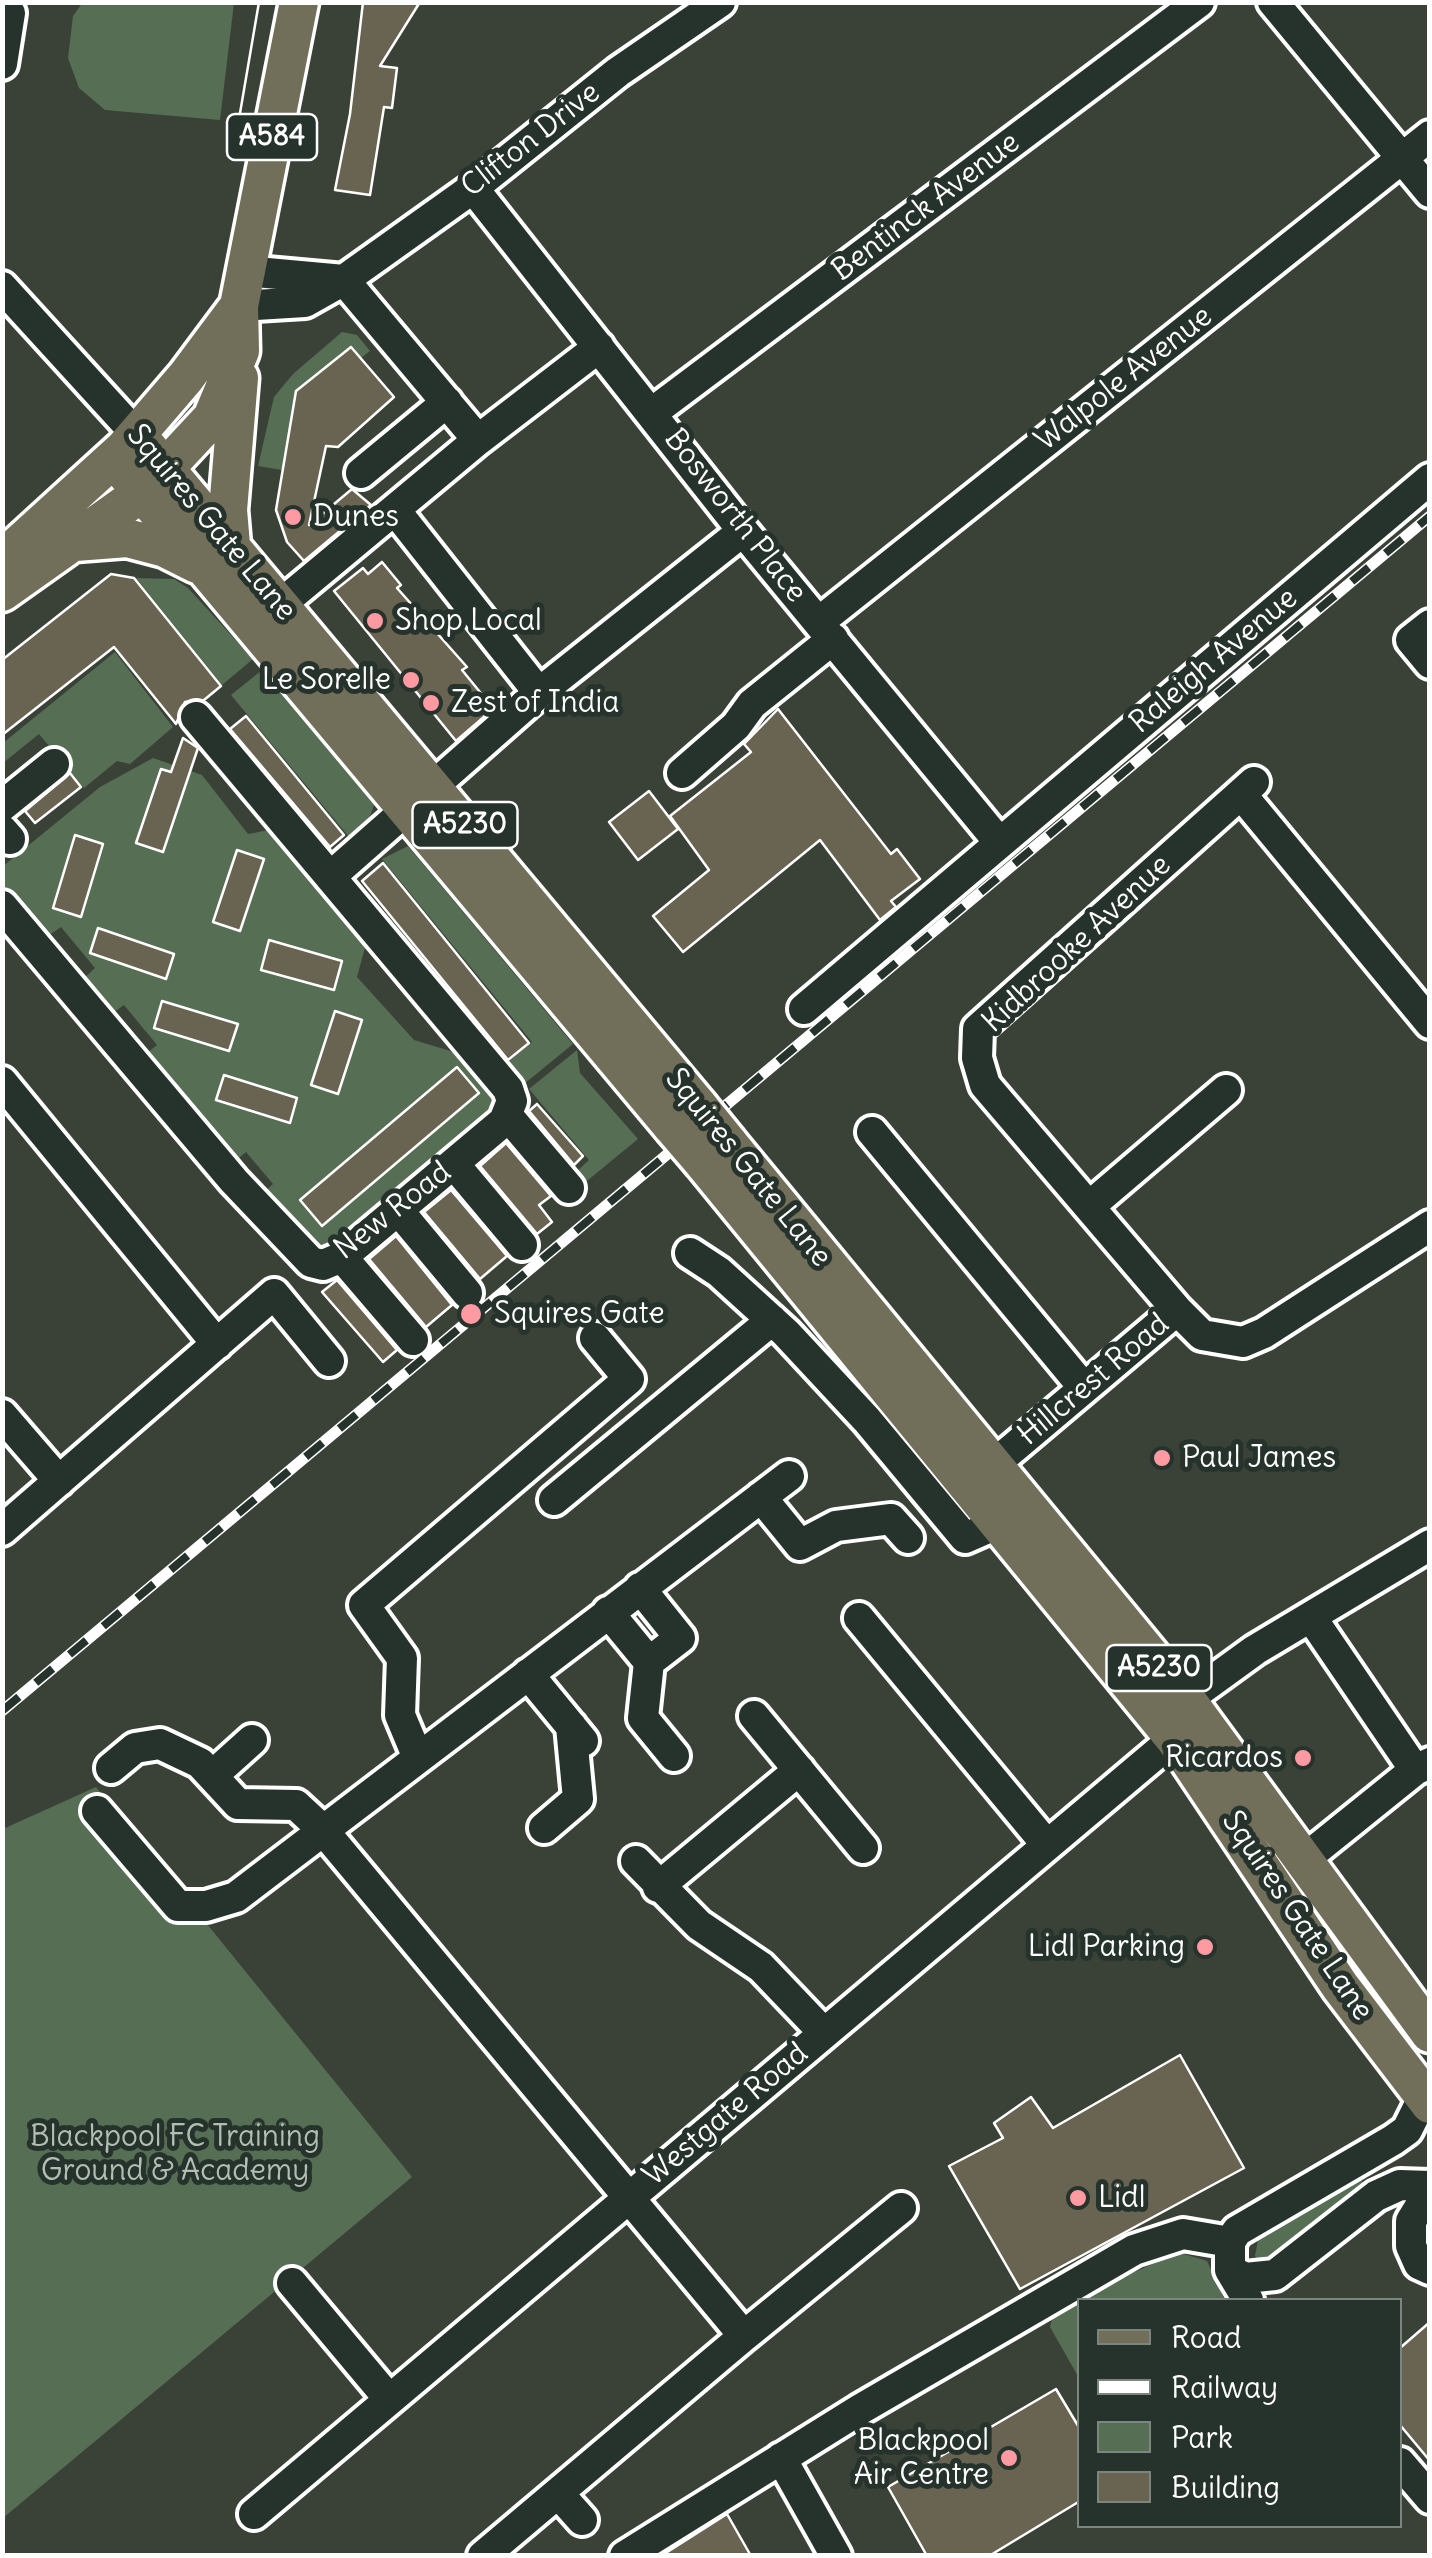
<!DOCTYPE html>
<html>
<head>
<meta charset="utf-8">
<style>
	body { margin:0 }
	#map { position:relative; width:1432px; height:2558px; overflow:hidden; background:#3a4238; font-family:Delius,sans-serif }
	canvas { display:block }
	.frame { position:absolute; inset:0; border:5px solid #fff; pointer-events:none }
	.legend { position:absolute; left:1077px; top:2298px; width:325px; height:230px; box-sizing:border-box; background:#26332d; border:2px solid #7d8581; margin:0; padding:12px 18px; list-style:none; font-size:30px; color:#fff }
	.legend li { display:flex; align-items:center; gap:20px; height:50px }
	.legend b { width:50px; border:2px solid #7d8581 }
</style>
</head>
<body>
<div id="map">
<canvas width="1432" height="2558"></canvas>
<div class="frame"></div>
<ul class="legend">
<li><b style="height:12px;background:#716e59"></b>Road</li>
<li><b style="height:12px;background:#fff"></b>Railway</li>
<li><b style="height:28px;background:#566e54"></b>Park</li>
<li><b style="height:28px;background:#686451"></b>Building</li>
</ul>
</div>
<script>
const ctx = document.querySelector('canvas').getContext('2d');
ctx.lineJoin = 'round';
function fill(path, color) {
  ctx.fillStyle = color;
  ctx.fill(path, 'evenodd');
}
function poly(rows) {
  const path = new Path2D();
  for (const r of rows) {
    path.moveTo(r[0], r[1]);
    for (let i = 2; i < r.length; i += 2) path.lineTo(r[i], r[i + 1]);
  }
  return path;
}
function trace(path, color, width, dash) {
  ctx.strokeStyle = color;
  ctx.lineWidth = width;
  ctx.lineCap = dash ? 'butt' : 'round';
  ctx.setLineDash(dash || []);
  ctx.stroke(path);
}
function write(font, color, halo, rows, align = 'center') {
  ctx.font = font + ' Delius,sans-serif';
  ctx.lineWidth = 10;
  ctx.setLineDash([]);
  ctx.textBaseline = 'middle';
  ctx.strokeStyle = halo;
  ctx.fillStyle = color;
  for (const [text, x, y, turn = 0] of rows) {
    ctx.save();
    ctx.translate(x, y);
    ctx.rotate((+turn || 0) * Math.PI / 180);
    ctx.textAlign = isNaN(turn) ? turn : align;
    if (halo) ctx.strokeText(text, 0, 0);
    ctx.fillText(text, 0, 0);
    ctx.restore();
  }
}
fill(poly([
	[83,2,234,3,220,120,105,110,79,88,68,58,73,16],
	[342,332,357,335,370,351,361,358,351,347,296,391,282,470,258,466,274,397,293,374],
	[136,578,174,579,188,588,253,659,222,685],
	[115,652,173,727,130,764,117,761,84,788,39,734,3,763,3,743],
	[262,670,374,805,368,822,349,837,231,695],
	[153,758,202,775,248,834,269,830,366,944,357,977,414,1040,457,1053,500,1107,329,1247,312,1251,262,1194,273,1184,246,1152,234,1162,143,1056,157,1045,124,1005,110,1015,81,981,95,968,61,927,45,938,3,887,2,867,100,787],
	[408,846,573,1044,524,1084,507,1063,532,1042,382,859],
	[577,1050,580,1073,638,1139,582,1185,574,1174,589,1160,529,1089],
	[96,1787,412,2177,3,2518,3,1829],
	[1359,2177,1364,2184,1361,2189,1280,2260,1261,2262,1255,2256,1259,2235],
	[1177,2252,1207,2261,1225,2300,1080,2300,1079,2378,1050,2327,1054,2311,1107,2277,1135,2272]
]), '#566e54');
const building = poly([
	[363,2,420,2,380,66,397,68,392,108,384,107,370,195,335,190,350,114,363,2],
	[351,347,394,397,338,447,326,446,309,525,352,489,371,505,304,561,287,542,276,510,296,391,351,347],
	[382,562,401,585,397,588,467,667,462,670,484,697,475,704,485,716,456,741,334,591,363,568,368,574,382,562],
	[111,574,134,578,221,686,204,700,185,702,176,724,114,647,2,735,2,660,111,574],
	[778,709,891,854,897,849,920,879,891,901,896,907,880,920,820,840,683,952,653,916,709,870,670,816,751,752,744,744,778,709],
	[246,716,344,835,330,847,230,729,246,716],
	[183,738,198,748,163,852,136,843,161,769,171,772,183,738],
	[70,773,81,787,35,823,25,811,70,773],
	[649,791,678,829,638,860,609,822,649,791],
	[75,835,103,844,81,917,53,908,75,835],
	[237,850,264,859,240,931,213,922,237,850],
	[383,863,529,1043,508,1060,362,881,383,863],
	[98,928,174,954,166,979,90,953,98,928],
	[269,940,342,961,334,990,261,970,269,940],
	[162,1001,238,1024,229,1051,154,1028,162,1001],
	[335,1011,362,1020,338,1094,311,1085,335,1011],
	[457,1067,479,1093,322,1226,300,1200,457,1067],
	[224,1075,297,1098,290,1123,216,1100,224,1075],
	[537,1104,583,1156,574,1165,529,1111,537,1104],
	[506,1143,551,1196,539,1205,552,1222,537,1234,480,1166,506,1143],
	[451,1190,507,1256,480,1279,424,1212,451,1190],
	[396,1236,452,1305,426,1327,369,1259,396,1236],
	[337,1280,397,1350,383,1362,322,1292,337,1280],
	[1180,2055,1244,2168,1020,2289,949,2166,1003,2138,994,2123,1031,2097,1053,2128,1180,2055],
	[1430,2322,1430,2461,1400,2425,1400,2348,1430,2322],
	[1056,2389,1080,2429,1080,2501,989,2556,927,2556,888,2487,1056,2389],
	[727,2514,751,2556,661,2556,727,2514]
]);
fill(building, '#686451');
trace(building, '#fff', 2.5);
const minor = poly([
	[1273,2,1430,192],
	[2,64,10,13],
	[473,188,743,531,999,842],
	[245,271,344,280],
	[344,280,478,440],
	[2,287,137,435],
	[239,306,305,302,344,280,473,188,618,72,720,2],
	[653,412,1199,2],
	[361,473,447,402],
	[395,510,539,693],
	[263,619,478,440,599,347],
	[819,622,1430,136],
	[1430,625,1411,640,1430,663],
	[682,773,736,726,752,704,833,639],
	[1241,794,1430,1023],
	[2,806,54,764],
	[2,830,10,839],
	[330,877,539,693,743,531],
	[2,906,234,1181,311,1262,323,1265,342,1257,504,1121,512,1101,508,1089,196,717],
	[804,1009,1430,479],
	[2,1082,217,1344],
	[507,1115,569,1188],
	[872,1132,1084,1388],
	[454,1164,522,1245],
	[1091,1205,1226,1090],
	[398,1210,467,1293],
	[690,1253,719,1272,786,1333,867,1420,965,1538,1015,1516],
	[342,1257,413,1340],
	[1177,1310,985,1085,977,1058,978,1029,1254,782],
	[2,1415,59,1481],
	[979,1477,1177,1310,1202,1335,1243,1342,1264,1333,1430,1226],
	[761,1497,800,1545,836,1526,891,1519,908,1538],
	[554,1500,772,1320],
	[2,1530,274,1294,329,1361],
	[608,1612,649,1662,680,1638,640,1588],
	[1311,1617,1415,1770,1430,1763],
	[859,1618,1047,1845],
	[649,1662,643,1718,674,1756],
	[528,1674,583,1741],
	[1171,1711,1255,1650,1430,1545],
	[754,1716,863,1848],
	[418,1758,400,1715,402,1658,364,1605,629,1379,595,1338],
	[111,1768,135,1748,160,1744,200,1763,238,1804,296,1805,323,1830,744,2336,483,2556],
	[212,1776,252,1740],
	[97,1811,178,1906,206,1906,236,1897,789,1476],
	[544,1828,578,1799,571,1726],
	[636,1861,699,1925,761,1967,824,2033],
	[1302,1861,1415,1770],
	[658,1887,799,1770],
	[1430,2190,1411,2221,1411,2246,1419,2264,1430,2269],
	[1230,2270,1245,2278,1275,2275,1376,2196,1400,2185,1430,2186],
	[292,2283,389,2399],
	[1248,2300,1230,2270,1230,2242,1237,2231,1393,2140,1407,2130,1424,2096],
	[744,2336,901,2208],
	[781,2458,836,2556],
	[1400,2463,1430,2498],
	[558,2493,582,2520],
	[254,2514,1189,1726],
	[625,2556,859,2410,1134,2250,1183,2234,1230,2242]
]);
const major = poly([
	[137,435,698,1106],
	[114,459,673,1127],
	[75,542,127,538,165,548,197,564],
	[231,545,228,510,239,378],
	[2,560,125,448,186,377,239,306],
	[2,592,143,492,212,418,240,351,239,306,299,2],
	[728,1143,1185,1698,1430,2033],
	[703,1162,1175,1739,1340,1986,1430,2104]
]);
trace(minor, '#fff', 38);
trace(major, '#fff', 45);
trace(minor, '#26332d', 30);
trace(major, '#716e59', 38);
trace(poly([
	[239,119,259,2]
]), '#fff', 2.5);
const rail = poly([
	[2,1711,1430,516]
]);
trace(rail, '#fff', 11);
trace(rail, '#26332d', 8, [22]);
const majorBridge = poly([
	[698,1106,728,1143],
	[673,1127,703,1162]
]);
trace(majorBridge, '#fff', 45, []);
trace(majorBridge, '#716e59', 38);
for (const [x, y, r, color] of [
	[293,517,10,"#ff9aa2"],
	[375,621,10,"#ff9aa2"],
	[411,680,10,"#ff9aa2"],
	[431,703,10,"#ff9aa2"],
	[471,1314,12,"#ff9aa2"],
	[1162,1458,10,"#ff9aa2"],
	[1303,1758,10,"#ff9aa2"],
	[1205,1947,10,"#ff9aa2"],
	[1078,2198,10,"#ff9aa2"],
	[1009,2458,10,"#ff9aa2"]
]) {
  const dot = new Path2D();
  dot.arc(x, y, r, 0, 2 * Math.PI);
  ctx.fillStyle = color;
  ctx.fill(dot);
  trace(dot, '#26332d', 4);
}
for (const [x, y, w] of [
	[272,137,90],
	[465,825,105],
	[1159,1668,105]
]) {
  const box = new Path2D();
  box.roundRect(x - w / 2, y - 23, w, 46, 8);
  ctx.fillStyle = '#26332d';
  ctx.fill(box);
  trace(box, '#fff', 2.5);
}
write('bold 28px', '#fff', null, [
	["A584",272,137],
	["A5230",465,825],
	["A5230",1159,1668]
]);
write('30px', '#fff', '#26332d', [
	["Clifton Drive",531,140,-38],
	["Bentinck Avenue",926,207,-37],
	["Walpole Avenue",1124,379,-38],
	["Bosworth Place",735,516,52],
	["Squires Gate Lane",211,523,50],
	["Raleigh Avenue",1214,661,-40],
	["Kidbrooke Avenue",1077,944,-43],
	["Squires Gate Lane",748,1168,51],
	["New Road",393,1211,-38],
	["Hillcrest Road",1094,1380,-40],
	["Squires Gate Lane",1297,1916,56],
	["Westgate Road",726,2115,-40]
]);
write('30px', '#fff', '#26332d', [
	["Dunes",313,517],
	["Shop Local",395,621],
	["Le Sorelle",391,680,"right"],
	["Zest of India",451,703],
	["Squires Gate",494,1314],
	["Paul James",1182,1458],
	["Ricardos",1283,1758,"right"],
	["Lidl Parking",1185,1947,"right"],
	["Lidl",1098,2198],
	["Blackpool",989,2441,"right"],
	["Air Centre",989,2475,"right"]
], 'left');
write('30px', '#b3beb2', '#26332d', [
	["Blackpool FC Training",175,2137],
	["Ground & Academy",175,2171]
]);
</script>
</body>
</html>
